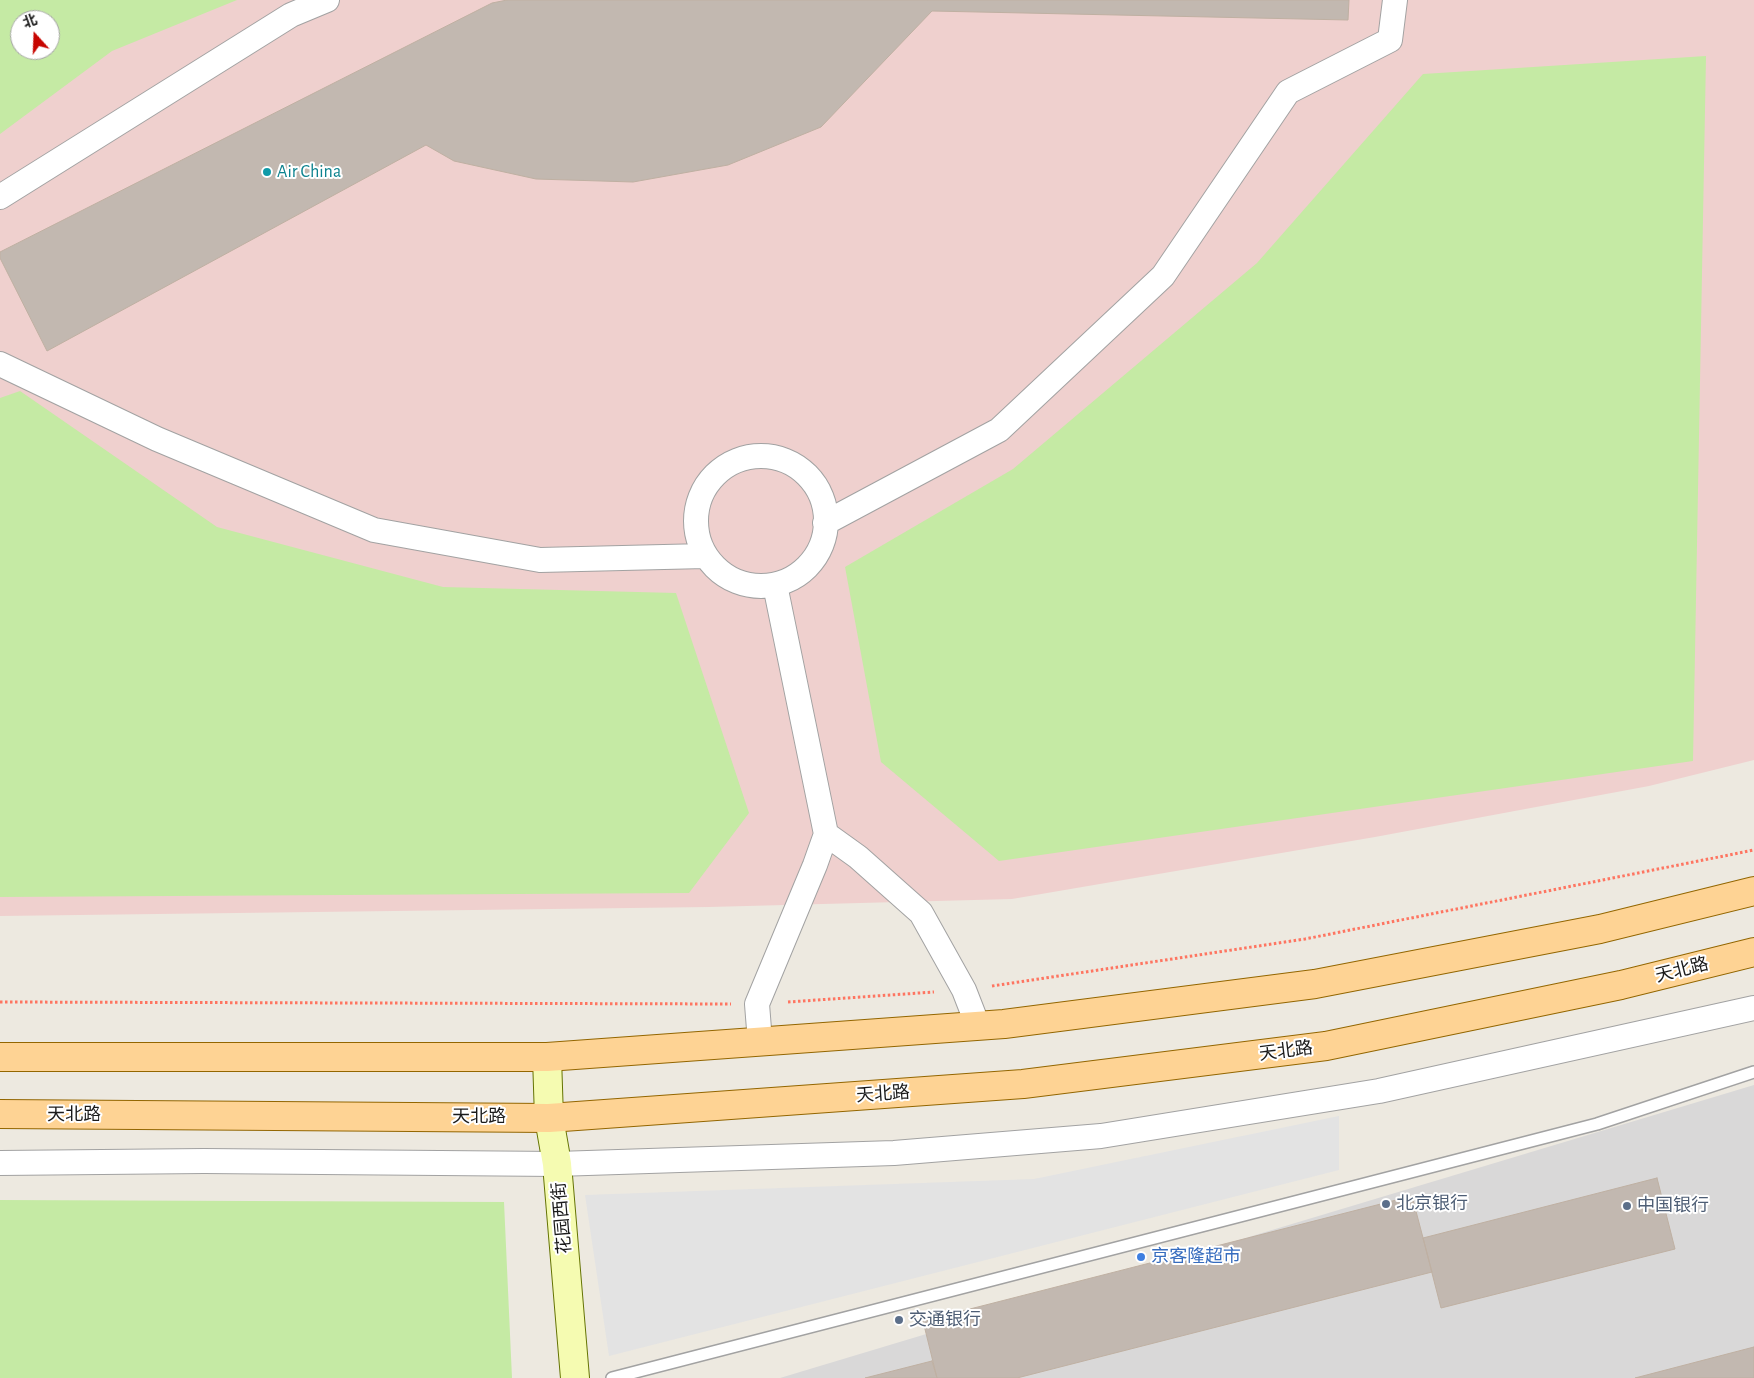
<!DOCTYPE html>
<html>
<head>
<meta charset="utf-8">
<style>
	body { margin:0 }
	#map { position:relative; width:1754px; height:1378px; overflow:hidden; background:#ede9e0; font-family:"Alegreya Sans","Noto Sans SC",sans-serif }
	canvas { display:block }
	.north { position:absolute; left:10px; top:10px; width:50px; height:50px; box-sizing:border-box; background:#fff; border:1px solid #a4a4a4; border-radius:50%; rotate:340deg; font-size:14px; font-weight:700; line-height:20px; text-align:center; color:#1b1b1b }
	.north::after { content:''; display:block; margin:auto; width:18px; height:22px; background:#c70500; clip-path:polygon(50% 0,100% 100%,50% 72%,0 100%) }
</style>
</head>
<body>
<div id="map">
<canvas width="1754" height="1378"></canvas>
<div class="north">北</div>
</div>
<script>
const ctx = document.querySelector('canvas').getContext('2d');
ctx.lineJoin = 'round';
function fill(path, color) {
  ctx.fillStyle = color;
  ctx.fill(path, 'evenodd');
}
function poly(rows) {
  const path = new Path2D();
  for (const r of rows) {
    if (r.length === 3) {
      path.moveTo(r[0] + r[2], r[1]);
      path.arc(r[0], r[1], r[2], 0, 2 * Math.PI);
      continue;
    }
    path.moveTo(r[0], r[1]);
    for (let i = 2; i < r.length; i += 2) path.lineTo(r[i], r[i + 1]);
  }
  return path;
}
function trace(path, color, width, dash) {
  ctx.strokeStyle = color;
  ctx.lineWidth = width;
  ctx.lineCap = dash ? 'butt' : 'round';
  ctx.setLineDash(dash || []);
  ctx.stroke(path);
}
function write(font, color, halo, rows, align = 'center') {
  ctx.font = font + ' "Alegreya Sans","Noto Sans SC",sans-serif';
  ctx.lineWidth = 4;
  ctx.setLineDash([]);
  ctx.textBaseline = 'middle';
  ctx.strokeStyle = halo;
  ctx.fillStyle = color;
  for (const [text, x, y, turn = 0] of rows) {
    ctx.save();
    ctx.translate(x, y);
    ctx.rotate((+turn || 0) * Math.PI / 180);
    ctx.textAlign = isNaN(turn) ? turn : align;
    if (halo) ctx.strokeText(text, 0, 0);
    ctx.fillText(text, 0, 0);
    ctx.restore();
  }
}
fill(poly([
	[1754,1085,1754,1378,780,1378]
]), '#d9d8d8');
fill(poly([
	[0,0,1754,0,1754,760,1649,786,1375,837,1012,899,709,907,0,916],
	[20,20,50,20,50,50,20,50]
]), '#efd0ce');
fill(poly([
	[0,0,237,0,112,51,0,134],
	[20,20,50,20,50,50,20,50],
	[1706,56,1693,761,999,861,881,762,845,567,1013,469,1257,263,1423,74],
	[20,391,217,527,443,587,676,593,749,813,689,893,0,897,0,398],
	[0,1200,504,1202,512,1378,0,1378]
]), '#c5eaa4');
fill(poly([
	[1339,1116,1339,1170,609,1356,585,1195,1034,1179]
]), '#e3e3e3');
const building = poly([
	[507,0,1349,0,1348,20,932,11,821,127,728,165,633,182,536,179,454,161,426,145,47,351,0,258,0,252,492,3,507,0],
	[1657,1178,1675,1249,1441,1308,1423,1238,1657,1178],
	[1412,1196,1432,1272,1017,1378,937,1378,923,1321,1412,1196],
	[1754,1347,1754,1378,1635,1378,1754,1347],
	[932,1361,937,1378,865,1378,932,1361]
]);
fill(building, '#c2b8b0');
trace(building, '#bfb0a2', 1);
const lane = poly([
	[612,1378,1597,1124,1754,1072]
]);
const street = poly([
	[0,197,291,15,327,0],
	[0,364,157,439,374,530,540,560,705,556],
	[761,521,65],
	[825,523,999,430,1163,276,1288,92,1390,40,1395,0],
	[775,585,826,834],
	[760,1042,757,1004,815,865,826,834,858,857,921,913,964,990,978,1026],
	[0,1163,204,1161,557,1164,894,1153,1101,1136,1379,1091,1754,1008]
]);
const secondary = poly([
	[547,1057,549,1118,557,1164,575,1378]
]);
const primary = poly([
	[0,1057,547,1057,1004,1024,1315,984,1600,929,1754,891],
	[0,1114,549,1118,1023,1084,1326,1046,1621,985,1754,952]
]);
trace(lane, '#a2a2a2', 14);
trace(street, '#a2a2a2', 26);
trace(secondary, '#647302', 30);
trace(primary, '#936600', 30);
trace(poly([
	[992,986,1305,939,1754,850],
	[0,1002,731,1004],
	[788,1002,934,992]
]), '#fe7561', 3, [2.5, 2.5]);
trace(lane, '#fff', 11);
trace(street, '#fff', 24);
trace(secondary, '#f5fbb1', 28);
trace(primary, '#fed394', 28);
for (const [x, y, r, color] of [
	[267,172,5,"#0f9aa8"],
	[1386,1204,5,"#5c6f8a"],
	[1627,1206,5,"#5c6f8a"],
	[1141,1257,5,"#3f7fe0"],
	[899,1320,5,"#5c6f8a"]
]) {
  const dot = new Path2D();
  dot.arc(x, y, r, 0, 2 * Math.PI);
  ctx.fillStyle = color;
  ctx.fill(dot);
  trace(dot, '#fff', 2);
}
write('18px', '#0d838f', '#fff', [
	["Air China",277,172]
], 'left');
write('18px', '#1b1b1b', '#fff', [
	["天北路",1682,970,-14],
	["天北路",1286,1051,-7],
	["天北路",883,1094,-4],
	["天北路",74,1115],
	["天北路",479,1117],
	["花园西街",562,1218,-95]
]);
write('18px', '#4e5e75', '#fff', [
	["北京银行",1396,1204],
	["中国银行",1637,1206],
	["交通银行",909,1320]
], 'left');
write('18px', '#366cbe', '#fff', [
	["京客隆超市",1151,1257]
], 'left');
</script>
</body>
</html>
